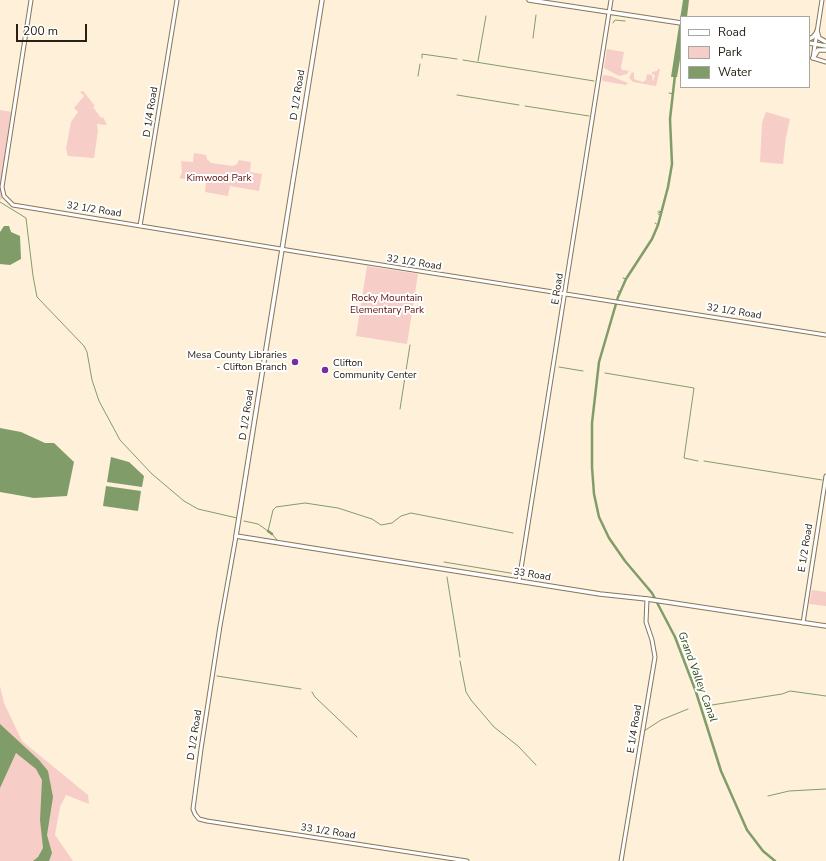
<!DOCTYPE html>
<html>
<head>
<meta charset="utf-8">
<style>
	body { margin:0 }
	#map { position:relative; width:826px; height:861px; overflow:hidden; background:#fef0d9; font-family:"Nunito Sans",sans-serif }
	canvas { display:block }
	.legend { position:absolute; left:680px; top:16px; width:130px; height:72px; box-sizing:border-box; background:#fff; border:1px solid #a8a6a1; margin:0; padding:5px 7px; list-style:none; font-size:12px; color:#262015 }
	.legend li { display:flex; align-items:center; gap:8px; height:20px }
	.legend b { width:20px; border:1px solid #a8a6a1 }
	.scale { position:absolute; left:16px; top:24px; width:71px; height:18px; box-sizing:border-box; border:2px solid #262015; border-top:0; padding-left:5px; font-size:12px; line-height:14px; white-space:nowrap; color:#262015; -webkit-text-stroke:3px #fff; paint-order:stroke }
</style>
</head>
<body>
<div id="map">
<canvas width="826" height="861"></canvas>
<ul class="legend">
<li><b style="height:5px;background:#fff"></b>Road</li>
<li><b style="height:11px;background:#f7cdc7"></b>Park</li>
<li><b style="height:11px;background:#809d69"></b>Water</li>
</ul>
<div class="scale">200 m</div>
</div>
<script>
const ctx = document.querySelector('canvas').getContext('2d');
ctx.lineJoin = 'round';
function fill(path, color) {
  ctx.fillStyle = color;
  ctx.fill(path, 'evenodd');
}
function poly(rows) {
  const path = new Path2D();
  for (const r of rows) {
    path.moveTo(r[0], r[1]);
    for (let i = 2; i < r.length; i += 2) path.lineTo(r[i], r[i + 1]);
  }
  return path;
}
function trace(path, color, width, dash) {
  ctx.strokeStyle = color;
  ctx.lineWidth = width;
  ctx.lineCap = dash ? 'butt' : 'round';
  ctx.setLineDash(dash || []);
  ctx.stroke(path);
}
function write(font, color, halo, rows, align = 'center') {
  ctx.font = font + ' "Nunito Sans",sans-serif';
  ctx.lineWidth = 4;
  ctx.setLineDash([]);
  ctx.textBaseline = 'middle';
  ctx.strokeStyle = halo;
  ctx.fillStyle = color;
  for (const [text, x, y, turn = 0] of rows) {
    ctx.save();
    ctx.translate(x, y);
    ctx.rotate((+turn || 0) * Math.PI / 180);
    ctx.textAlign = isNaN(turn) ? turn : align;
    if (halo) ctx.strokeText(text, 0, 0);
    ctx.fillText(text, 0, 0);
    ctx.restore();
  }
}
fill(poly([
	[607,49,624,52,621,67,622,70,629,71,627,74,619,76,604,68],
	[658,69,660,69,656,86,633,82,629,78,632,72,634,73,634,79,643,82,646,80,647,74,652,75,653,82,655,75,652,74,652,72,657,71],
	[603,75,611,76,628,83,626,85,603,81,602,80],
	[83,91,95,106,93,107,101,118,103,117,107,125,97,124,98,131,94,158,68,156,66,149,71,122,78,112,74,108,84,96,80,92],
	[0,110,12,112,13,116,2,182,4,196,0,200],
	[766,112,790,119,786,137,783,164,760,162,762,123],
	[194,153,206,155,207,159,211,163,233,166,237,164,239,160,251,162,250,172,262,174,259,191,230,186,228,196,205,192,206,182,179,178,182,173,181,161,193,162],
	[367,266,418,274,407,344,356,336],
	[812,590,826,592,826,606,809,604],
	[0,686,4,703,22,741,88,795,89,804,66,795,60,807,55,835,73,861,0,861]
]), '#f7cdc7');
fill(poly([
	[683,0,689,0,687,17,681,17,681,54,677,77,671,77],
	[4,226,9,226,11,232,20,236,21,259,10,265,0,264,0,232],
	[0,428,21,432,45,443,54,443,74,462,67,496,34,498,0,492],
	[111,457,129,462,144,476,142,487,107,482],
	[106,486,141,491,138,511,103,506],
	[0,724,39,760,48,771,53,797,47,835,52,853,49,861,33,861,38,857,43,848,40,820,42,780,36,769,16,753,0,788]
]), '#809d69');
trace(poly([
	[613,23,615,20,625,21],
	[533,38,536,15],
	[422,58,422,54,457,59],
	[463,60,594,81],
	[478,61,486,16],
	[418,76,420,64],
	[669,93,673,94],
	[457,95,519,105],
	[525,106,589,116],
	[0,202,26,218,33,276,37,297,84,346,87,352,92,380,99,401,120,440,152,474,184,501,198,509,237,518],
	[659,211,662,212],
	[658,212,661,213],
	[658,214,661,215],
	[655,223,658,225],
	[623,278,626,279],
	[618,291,620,292],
	[559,367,583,371],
	[605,373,694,388,684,458,698,461],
	[400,409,410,345],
	[704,461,822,480],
	[244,521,258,524,268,531,273,510,276,507,305,503,338,508,372,519,381,525,392,523,401,516,411,513,513,533],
	[272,534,277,540],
	[444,562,516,574],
	[447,577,460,657],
	[460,661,466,692,471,700,494,727,518,746,536,765],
	[217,676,301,689],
	[312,692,315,697,357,737],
	[712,705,782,694,790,691,826,696],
	[644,731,661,720,688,709],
	[768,796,789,791,826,789]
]), '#809d69', 1);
trace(poly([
	[675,75,670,119,672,164,668,187,658,225,652,239,626,279,618,297,599,362,592,423,592,467,594,494,599,517,609,538,625,561,652,593,675,637,696,692,721,771,747,830,763,851,775,861],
	[268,531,272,534]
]), '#809d69', 2.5);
const minor = poly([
	[31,0,2,187,4,196,13,205,299,252,826,335],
	[822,0,813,58,826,62],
	[140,226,177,0],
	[236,536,220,626,201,749,193,809,195,814,199,819,207,821,467,861],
	[519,581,611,0],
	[803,623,826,476],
	[621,861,655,657,652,640,646,622,647,599]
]);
const major = poly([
	[322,0,236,536,600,594,647,599,826,626],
	[529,0,681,23],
	[817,31,819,38,826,42],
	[809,39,813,37,817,32],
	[809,43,826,46],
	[813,58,818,50,826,50]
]);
trace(minor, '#86765d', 5);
trace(major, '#86765d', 5.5);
trace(minor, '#fff', 3);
trace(major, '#fff', 3.5);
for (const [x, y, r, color] of [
	[295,362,4,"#752da0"],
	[325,370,4,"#752da0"]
]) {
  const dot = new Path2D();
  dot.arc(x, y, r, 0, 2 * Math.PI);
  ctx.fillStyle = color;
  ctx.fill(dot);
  trace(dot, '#fff', 1.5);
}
write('10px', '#262015', '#fff', [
	["D 1/2 Road",298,95,-81],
	["D 1/4 Road",151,112,-81],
	["32 1/2 Road",94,210,9],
	["32 1/2 Road",414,263,9],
	["E Road",558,289,-81],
	["32 1/2 Road",734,312,9],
	["D 1/2 Road",247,415,-81],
	["E 1/2 Road",806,548,-81],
	["33 Road",532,575,9],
	["E 1/4 Road",635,729,-81],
	["D 1/2 Road",195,735,-81],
	["33 1/2 Road",328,832,9]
]);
write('10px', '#5e100d', '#fff', [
	["Kimwood Park",219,179],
	["Rocky Mountain",387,299],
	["Elementary Park",387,311]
]);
write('10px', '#262015', '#fff', [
	["Mesa County Libraries",287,356],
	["- Clifton Branch",287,368],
	["Clifton",333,364,"left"],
	["Community Center",333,376,"left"]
], 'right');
write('italic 11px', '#2a460d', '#fff', [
	["Grand Valley Canal",697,677,70]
]);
</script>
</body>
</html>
